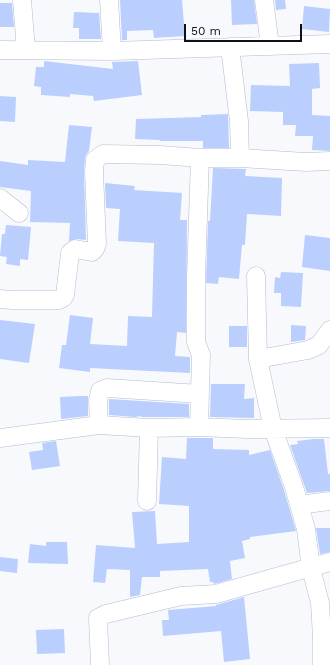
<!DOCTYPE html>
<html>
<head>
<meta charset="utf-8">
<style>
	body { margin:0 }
	#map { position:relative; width:330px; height:665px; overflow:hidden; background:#f8f9fd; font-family:"Work Sans",sans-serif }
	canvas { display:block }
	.scale { position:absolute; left:184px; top:24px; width:118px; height:18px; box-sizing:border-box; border:2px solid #0d1016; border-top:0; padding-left:5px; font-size:12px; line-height:14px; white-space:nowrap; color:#0d1016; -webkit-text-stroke:3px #f8f9fd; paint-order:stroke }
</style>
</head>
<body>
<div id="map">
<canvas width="330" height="665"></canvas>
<div class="scale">50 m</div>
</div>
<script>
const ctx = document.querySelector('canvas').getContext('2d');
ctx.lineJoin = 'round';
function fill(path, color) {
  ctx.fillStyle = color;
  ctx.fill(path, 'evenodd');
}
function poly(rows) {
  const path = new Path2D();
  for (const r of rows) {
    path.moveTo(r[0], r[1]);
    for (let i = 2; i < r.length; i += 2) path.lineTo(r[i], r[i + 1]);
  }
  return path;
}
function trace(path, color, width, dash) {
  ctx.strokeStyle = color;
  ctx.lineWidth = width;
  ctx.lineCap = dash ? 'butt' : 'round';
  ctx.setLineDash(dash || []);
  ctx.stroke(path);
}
fill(poly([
	[120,0,182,0,185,36,154,38,153,30,127,31,127,40,122,40],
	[231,0,254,0,257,24,232,25],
	[275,0,285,0,286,9,276,10],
	[0,3,12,3,14,27,0,27],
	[304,6,330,9,329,32,302,29],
	[74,12,99,13,101,39,79,39,79,28,73,28],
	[44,61,113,69,112,62,138,61,142,95,94,101,93,96,70,94,70,97,41,95,41,87,34,86,36,67,44,67],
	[319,63,320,88,312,89,312,115,330,116,330,151,312,150,313,136,295,136,296,125,283,125,283,112,250,111,251,85,290,86,289,64],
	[0,96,16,97,15,122,0,121],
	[228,114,229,148,203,148,203,141,160,141,160,140,135,139,136,119,201,117,201,115],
	[69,125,92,127,89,151,86,155,85,159,84,171,86,240,77,239,69,241,70,223,30,222,31,191,0,187,0,161,28,165,28,160,65,162],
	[213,168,246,169,245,176,282,178,281,216,247,214,245,245,242,245,239,279,219,277,218,284,206,283,208,221,210,221],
	[105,183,135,186,134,190,182,193,180,220,187,220,186,333,177,332,175,356,190,357,190,373,90,368,90,372,59,368,62,345,66,345,70,315,93,318,90,344,127,346,128,316,152,317,154,243,118,241,120,209,106,208],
	[6,225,31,227,28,260,20,259,20,266,6,264,7,257,0,256,2,234,5,234],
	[305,235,330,238,330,271,302,267],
	[281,272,303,273,301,307,281,306,281,293,274,293,275,277,280,278],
	[0,320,35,324,29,363,0,359],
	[291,325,306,326,305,340,291,342],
	[229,326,247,326,247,347,229,347],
	[211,384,245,384,244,399,254,398,254,418,210,417],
	[80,396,88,396,88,416,61,419,60,397],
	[109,399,189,404,189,417,141,417,141,416,135,417,109,415],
	[187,438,213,438,213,449,249,450,249,455,270,450,284,490,296,531,250,537,250,539,242,541,245,558,230,561,232,579,214,584,213,582,210,582,208,569,160,571,160,577,142,577,140,595,130,597,130,570,107,569,105,583,93,582,96,545,135,548,132,512,155,511,157,544,189,542,189,506,159,504,162,457,186,459],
	[314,439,324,439,328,474,330,474,330,491,307,493,290,445,298,444,297,441],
	[56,441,60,466,32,470,29,452,43,450,42,443],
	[316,528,330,528,330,552,320,554],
	[46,542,67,542,68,564,28,563,30,544,46,546],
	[0,557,18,559,17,573,0,571],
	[244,597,250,659,224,662,221,631,163,636,162,620,169,620,168,610,216,606,216,605],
	[64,629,65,653,37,654,36,630]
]), '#bacffd');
const minor = poly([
	[22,0,26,50],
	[109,0,112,51],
	[264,0,270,46],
	[230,47,239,121,240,158],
	[0,50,112,51,330,44],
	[0,198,19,213],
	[256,276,258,359,273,429,294,487,306,529,311,568,320,603,322,637,322,665],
	[0,299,12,300,59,300,63,298,65,295,70,253,75,249,92,252,95,249,97,244,94,172,95,160,103,154,160,155,200,158,240,158,306,162,330,161],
	[258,359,308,350,319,345,330,330],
	[99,425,98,400,100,391,107,388,200,394],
	[199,427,201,355,196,342,196,277,200,158],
	[0,438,99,425,149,428,199,427,247,429,330,428],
	[147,501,149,428],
	[299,505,330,501],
	[100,665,98,618,106,614,181,596,216,594,330,562]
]);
trace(minor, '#b3bbcd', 19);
trace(minor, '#fff', 18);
</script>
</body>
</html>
